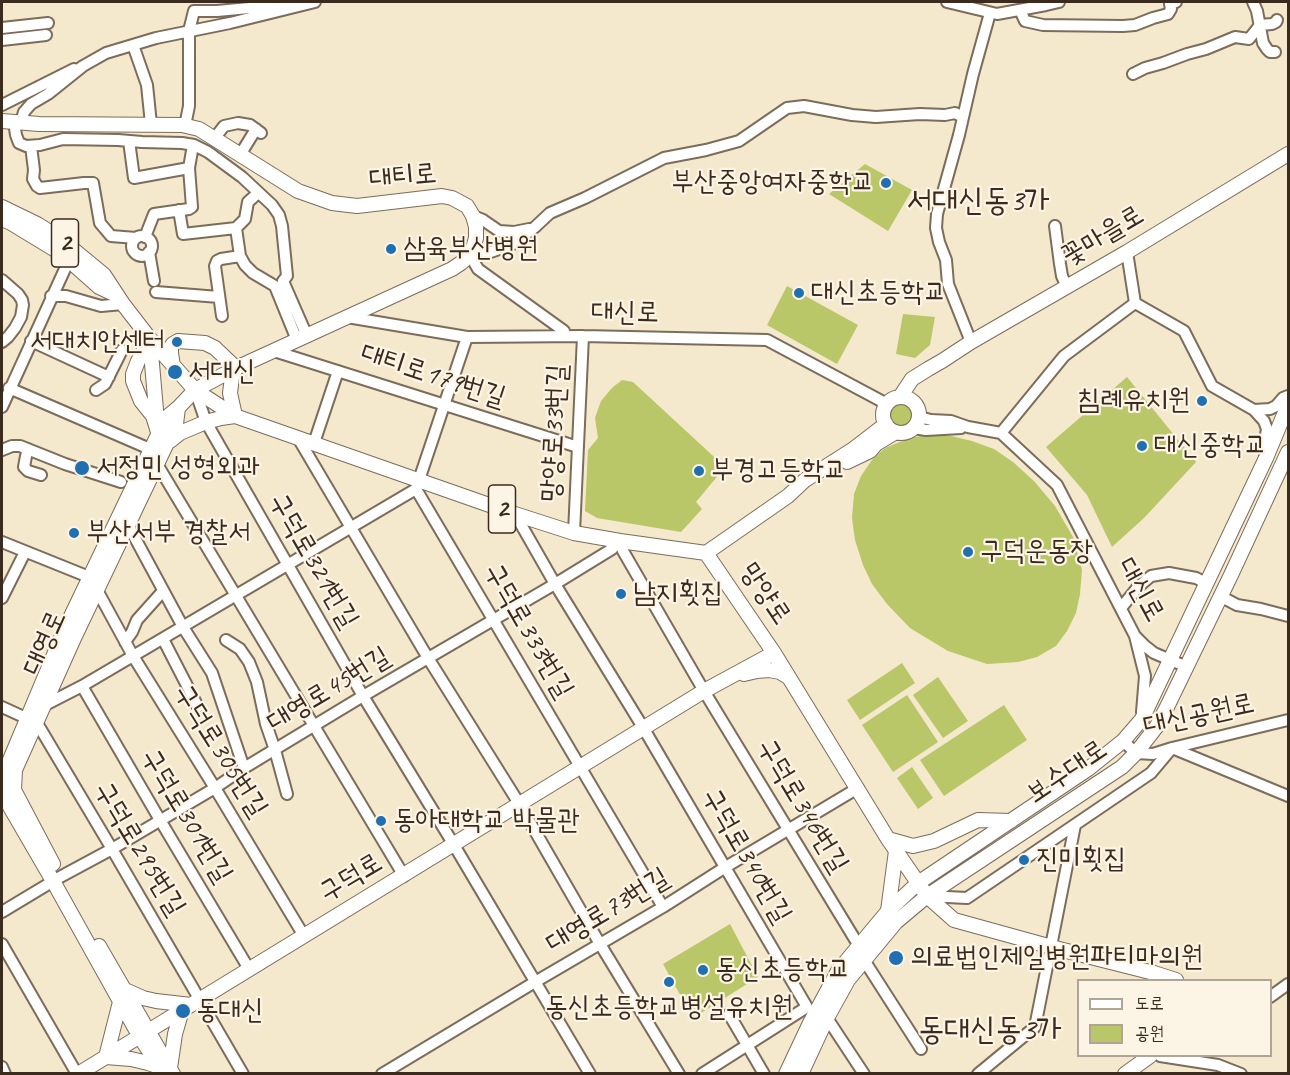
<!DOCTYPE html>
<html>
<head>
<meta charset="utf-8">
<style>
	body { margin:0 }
	#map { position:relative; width:1290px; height:1075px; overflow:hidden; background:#f4e8cd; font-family:Caveat,"Poor Story",sans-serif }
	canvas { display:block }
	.frame { position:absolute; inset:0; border:3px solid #3b2a1e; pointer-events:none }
	.legend { position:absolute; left:1077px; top:979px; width:195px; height:78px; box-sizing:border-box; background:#fcf5e5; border:2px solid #afa495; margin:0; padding:8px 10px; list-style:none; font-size:18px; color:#3b2a1e }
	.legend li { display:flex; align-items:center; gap:12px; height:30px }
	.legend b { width:30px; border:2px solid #afa495 }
</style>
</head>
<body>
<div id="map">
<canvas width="1290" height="1075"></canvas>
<div class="frame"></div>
<ul class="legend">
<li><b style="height:8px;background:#fff"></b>도로</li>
<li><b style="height:16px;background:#b9c769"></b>공원</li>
</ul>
</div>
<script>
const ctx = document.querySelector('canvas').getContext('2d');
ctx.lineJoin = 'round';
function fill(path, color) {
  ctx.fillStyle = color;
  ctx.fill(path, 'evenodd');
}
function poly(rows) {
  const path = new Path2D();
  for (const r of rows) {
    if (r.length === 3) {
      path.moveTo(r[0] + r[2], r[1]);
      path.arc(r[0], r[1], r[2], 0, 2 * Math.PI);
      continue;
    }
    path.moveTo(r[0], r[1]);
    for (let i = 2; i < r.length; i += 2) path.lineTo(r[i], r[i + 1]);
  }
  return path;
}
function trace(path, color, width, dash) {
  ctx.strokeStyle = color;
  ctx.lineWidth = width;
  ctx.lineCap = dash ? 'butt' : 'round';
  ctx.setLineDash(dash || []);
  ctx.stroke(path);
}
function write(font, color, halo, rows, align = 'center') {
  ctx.font = font + ' Caveat,"Poor Story",sans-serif';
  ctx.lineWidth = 4.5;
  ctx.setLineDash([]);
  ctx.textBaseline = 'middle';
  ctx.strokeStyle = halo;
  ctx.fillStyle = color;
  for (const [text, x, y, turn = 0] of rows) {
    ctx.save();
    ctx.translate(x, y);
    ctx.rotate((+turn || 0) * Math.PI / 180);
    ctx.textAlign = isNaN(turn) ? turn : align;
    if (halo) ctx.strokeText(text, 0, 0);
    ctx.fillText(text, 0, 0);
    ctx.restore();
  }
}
fill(poly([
	[865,164,912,190,888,231,829,194],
	[787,286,858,325,837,364,767,325],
	[903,314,935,317,930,345,915,358,896,354],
	[1127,377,1196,462,1144,518,1112,547,1087,495,1046,447],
	[622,380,633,382,725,467,696,502,702,509,681,532,597,518,585,511,588,450,598,438,595,418,601,401,612,388],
	[902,414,12],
	[929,434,951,436,972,441,994,449,1013,462,1034,481,1055,506,1073,537,1082,570,1080,594,1076,613,1067,631,1056,646,1037,657,1018,662,987,664,948,651,910,628,887,604,872,584,863,565,855,540,852,518,854,494,861,476,872,460,885,448,907,439],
	[902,663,915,683,860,720,847,700],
	[938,677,968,721,943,738,913,695],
	[907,695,938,742,893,772,862,725],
	[1004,705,1027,740,944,796,920,760],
	[912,767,933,798,918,809,897,778],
	[730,924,758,977,693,1018,663,964]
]), '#b9c769');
const minor = poly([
	[947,2,997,14,1046,5,1059,2],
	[1253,2,1257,11,1263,43,1267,49,1270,52,1275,52],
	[1020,10,1025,21,1043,25,1123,26,1135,25,1153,18,1168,14,1171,9,1170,4,1176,2],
	[2,28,48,23],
	[2,40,46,35],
	[133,45,147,85,151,124],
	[1133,74,1145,68,1163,63,1187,54,1206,49,1235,37,1249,39,1260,25,1272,24,1276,22,1277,20],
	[2,105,74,69],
	[14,122,16,135,19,143,26,146,40,145,63,139,118,140,142,142,182,143,194,145,208,152,242,177,272,205,279,215,282,226,287,276,283,281,307,336],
	[21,122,24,112,31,104,48,94,83,66,106,53,156,38,230,23,315,2],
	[185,126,189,106,189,31,194,11,217,11,249,8,288,2],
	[214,139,224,126,238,123,250,125,261,133],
	[129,141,134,178,189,168,192,207,189,209,154,214,145,237],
	[31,146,34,170,33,179,37,186,40,188,84,183,93,183,100,223,111,236,136,238],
	[240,155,256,129],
	[189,168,193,145],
	[179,210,183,234,236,228,240,256,245,265,253,273,275,286,297,340],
	[473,216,483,220,499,231,514,232,529,229],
	[1055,226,1060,264,1062,276,1067,287],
	[236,228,245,219,248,202,258,193],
	[142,246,10],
	[149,252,154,281],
	[1127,252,1135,303],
	[2,280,18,294,22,300,23,305,21,317,15,328,8,337,2,342],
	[156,292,219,297],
	[51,296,66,296,101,306,123,304],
	[1135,303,1184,331,1212,386,1254,410,1264,421,1267,429,1264,447,1265,454],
	[222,316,215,266,217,261,221,259,240,256],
	[347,317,467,337,583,336,767,340,887,404],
	[565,336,564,331,478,269,470,255,488,253,513,244,535,227,550,213,585,198,664,158,706,150,739,141,787,108,804,106,852,115,876,117,920,114,945,115,955,113,963,117],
	[31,341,109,377],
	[971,342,948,284,946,260,939,242,936,228,937,214,959,135,973,74,990,13],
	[274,351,578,447],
	[9,388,150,449],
	[96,390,105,384,122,350],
	[195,390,206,422,363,696,454,845,590,1074],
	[2,407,69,260],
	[1254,410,1270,409,1276,406,1283,398,1288,396],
	[919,417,931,420,951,421,968,427,1001,433,1057,485,1135,636,1145,646,1154,653,1187,667],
	[914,428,926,430,961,428],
	[1001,433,1064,356,1135,303],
	[298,438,428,658,520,805,600,944,679,1074],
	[314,443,338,371],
	[28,449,26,456,24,467,28,471,41,475],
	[2,450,12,446,20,446,65,464,121,482],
	[157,464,404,876],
	[416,489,663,907],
	[515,514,555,584,644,729,807,1007],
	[128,525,183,627,212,673,244,768],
	[574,533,583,336],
	[2,542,89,577],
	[97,590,133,656,215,788,304,936],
	[1220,596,1237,605,1261,609,1288,616],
	[2,598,25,552],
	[1121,608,1138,587,1151,576,1169,573,1196,578,1206,583],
	[1135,636,1145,676,1142,712],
	[163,639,198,707],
	[226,640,240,649,249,662,257,682,266,724,275,750,287,794],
	[125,642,132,632,137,620,163,591],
	[82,686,160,820,249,969],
	[45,705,82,686,133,656,416,489,467,337],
	[2,707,37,723,112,849,243,1074],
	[1123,741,1136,753,1153,754,1172,748,1288,720],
	[927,896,967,898,1151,773,1172,748,1288,796],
	[2,912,60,877,112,849,215,788,244,768,363,696,555,584,612,549,620,541,623,551,704,691,859,946],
	[2,944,77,1074],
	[864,960,921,1049],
	[1270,997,1288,984],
	[729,1014,764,1074],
	[827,1018,864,1074],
	[1160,1056,1218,1065,1241,1074],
	[2,1067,5,1074],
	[382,1074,535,982,663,907,724,868,858,788],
	[702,1074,807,1007],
	[978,1074,1035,1027,1075,825]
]);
const major = poly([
	[2,121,39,124,182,125,199,129,298,191,332,203,357,206,442,196,452,198,467,206,473,216,476,227,476,238,474,245,470,255,461,263,452,269,236,368,195,390,178,408,166,418,64,631,4,774,2,786,10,807,53,881,140,1037,164,1074],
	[2,207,37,224,58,237,104,275,123,304,150,339,195,390,235,416,515,514,574,533,620,541,706,553,774,653,888,839,927,896,954,920,1059,949,1154,973,1176,980],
	[2,219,11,223,62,254,99,287,116,295],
	[150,339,138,361,133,374,133,381,141,401,153,416,158,432],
	[150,341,157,421],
	[900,397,912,379,928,369,942,361,971,342,1127,252,1288,154],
	[901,415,18],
	[170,441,180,433,206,422,221,418,235,416,230,393,232,377,236,368,215,348,205,343,178,341,173,344,171,347,171,353,173,366],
	[847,462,870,451,876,444,896,432],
	[706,553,788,496,805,480,852,450,886,424],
	[744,674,757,671,769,670,780,672,788,677],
	[888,839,913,846,934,841,978,820,1011,821],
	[53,864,14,790,15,770,75,636,176,424,178,408],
	[888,911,896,851],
	[99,946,173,1074],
	[125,990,143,998,156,1001,191,1005],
	[120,1002,106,1057,131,1059,148,1063,160,1067],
	[170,1068,175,1034,182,1010],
	[78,1074,704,691,774,653],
	[786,1074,810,1023,838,971,888,911,918,883,1088,769,1123,741,1142,719,1266,458,1288,405],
	[801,1074,827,1018,848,980,896,922,927,896,1122,767,1136,753,1157,726,1167,707,1231,575,1288,452],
	[1125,1074,1150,1056]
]);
trace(minor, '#7c6c5b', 14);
trace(major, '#7c6c5b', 16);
trace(minor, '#fff', 10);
trace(major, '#fff', 14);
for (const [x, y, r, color] of [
	[886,183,6,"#1f6fb2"],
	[391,249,6,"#1f6fb2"],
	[799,293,6,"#1f6fb2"],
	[177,342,6,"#1f6fb2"],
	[175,372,8,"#1f6fb2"],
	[1202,401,6,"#1f6fb2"],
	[1142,446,6,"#1f6fb2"],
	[82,468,8,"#1f6fb2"],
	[699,471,6,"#1f6fb2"],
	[74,533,6,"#1f6fb2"],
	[968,552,6,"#1f6fb2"],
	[621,594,6,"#1f6fb2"],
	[381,821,6,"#1f6fb2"],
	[1024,860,6,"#1f6fb2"],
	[896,958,8,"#1f6fb2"],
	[703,970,6,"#1f6fb2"],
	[669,982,6,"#1f6fb2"],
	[183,1011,8,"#1f6fb2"]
]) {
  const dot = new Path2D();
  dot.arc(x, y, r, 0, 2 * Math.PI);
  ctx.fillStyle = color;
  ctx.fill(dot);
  trace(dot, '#fcf5e5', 2);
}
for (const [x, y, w] of [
	[65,243,27],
	[502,509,27]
]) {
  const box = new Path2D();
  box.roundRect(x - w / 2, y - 24, w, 48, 4.5);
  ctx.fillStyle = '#fcf5e5';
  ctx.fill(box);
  trace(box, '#3b2a1e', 1.5);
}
write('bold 27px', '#3b2a1e', null, [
	["2",65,243],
	["2",502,509]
]);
write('28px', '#3b2a1e', '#fcf5e5', [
	["대티로",403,177,-5],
	["꽃마을로",1103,236,-31],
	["대신로",625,313,1],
	["대티로179번길",433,376,18],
	["망양로33번길",555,433,-87],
	["구덕로321번길",313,561,60],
	["대신로",1140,590,61],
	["망양로",765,594,56],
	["구덕로333번길",528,631,60],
	["대영로",45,643,-66],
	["대영로45번길",329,690,-31],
	["대신공원로",1199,715,-12],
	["구덕로305번길",220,751,58],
	["보수대로",1067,772,-34],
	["구덕로346번길",802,806,59],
	["구덕로301번길",186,816,59],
	["구덕로295번길",139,849,59],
	["구덕로340번길",746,856,60],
	["구덕로",351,878,-31],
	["대영로73번길",608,911,-31]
]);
write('28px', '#3b2a1e', '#fcf5e5', [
	["부산중앙여자중학교",874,183,"right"],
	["삼육부산병원",403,249],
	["대신초등학교",811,293],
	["서대치안센터",165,342,"right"],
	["서대신",188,372],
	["침례유치원",1190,401,"right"],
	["대신중학교",1154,446],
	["서정민 성형외과",96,468],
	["부경고등학교",711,471],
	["부산서부 경찰서",86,533],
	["구덕운동장",980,552],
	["남지횟집",633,594],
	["동아대학교 박물관",393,821],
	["진미횟집",1036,860],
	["의료법인제일병원파티마의원",910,958],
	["동신초등학교",715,970],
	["동신초등학교병설유치원",669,1008,"center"],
	["동대신",196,1011]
], 'left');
write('32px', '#3b2a1e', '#fcf5e5', [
	["서대신동3가",978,202],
	["동대신동3가",990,1031]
]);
</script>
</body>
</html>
